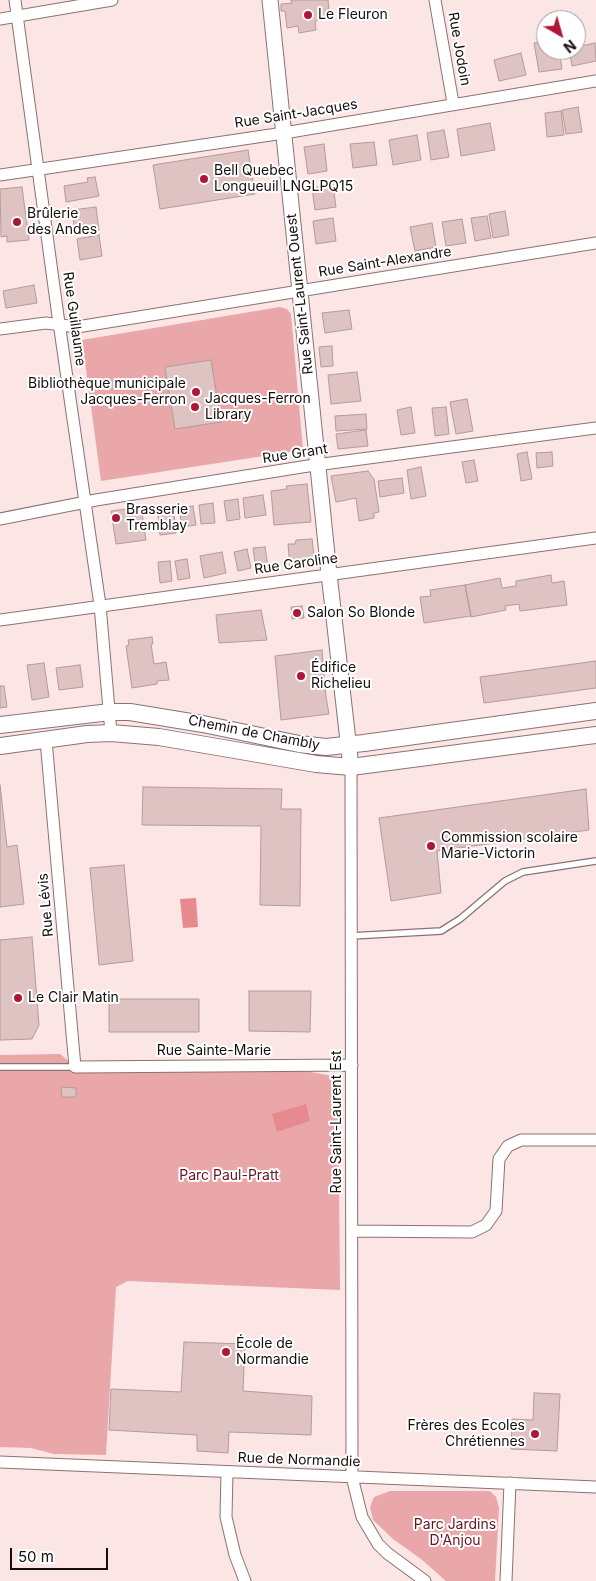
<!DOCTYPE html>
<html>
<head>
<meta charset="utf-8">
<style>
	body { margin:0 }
	#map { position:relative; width:596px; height:1581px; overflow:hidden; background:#fce5e5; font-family:Inter,sans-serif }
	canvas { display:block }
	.north { position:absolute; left:536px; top:10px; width:50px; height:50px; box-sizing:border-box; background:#fff; border:1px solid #a19e9e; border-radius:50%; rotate:142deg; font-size:14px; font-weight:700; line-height:20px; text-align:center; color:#150c0c }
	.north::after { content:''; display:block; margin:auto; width:18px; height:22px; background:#ac1637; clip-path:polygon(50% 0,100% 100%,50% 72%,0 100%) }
	.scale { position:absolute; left:10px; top:1548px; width:98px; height:22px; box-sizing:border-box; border:2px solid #150c0c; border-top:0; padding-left:6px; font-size:15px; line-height:18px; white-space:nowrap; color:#150c0c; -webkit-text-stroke:4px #fff; paint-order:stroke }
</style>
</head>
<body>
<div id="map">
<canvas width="596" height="1581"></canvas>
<div class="north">N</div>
<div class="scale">50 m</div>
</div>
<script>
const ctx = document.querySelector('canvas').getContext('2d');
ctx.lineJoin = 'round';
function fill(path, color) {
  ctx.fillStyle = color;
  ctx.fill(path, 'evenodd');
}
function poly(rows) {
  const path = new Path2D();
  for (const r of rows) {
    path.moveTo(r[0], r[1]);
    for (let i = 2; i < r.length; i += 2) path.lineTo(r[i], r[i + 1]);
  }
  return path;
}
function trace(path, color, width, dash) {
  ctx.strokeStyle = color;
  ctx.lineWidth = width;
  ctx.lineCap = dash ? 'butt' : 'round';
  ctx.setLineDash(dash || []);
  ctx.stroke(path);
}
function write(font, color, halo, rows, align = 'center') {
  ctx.font = font + ' Inter,sans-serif';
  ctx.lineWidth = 4;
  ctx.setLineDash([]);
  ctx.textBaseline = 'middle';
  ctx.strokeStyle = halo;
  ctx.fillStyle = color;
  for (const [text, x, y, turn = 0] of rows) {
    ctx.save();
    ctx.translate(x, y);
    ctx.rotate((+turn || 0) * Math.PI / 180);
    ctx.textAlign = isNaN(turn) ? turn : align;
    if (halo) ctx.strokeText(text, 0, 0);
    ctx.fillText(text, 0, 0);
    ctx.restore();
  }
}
fill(poly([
	[280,307,287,309,291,314,303,450,101,481,82,340],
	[60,1054,76,1067,278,1066,338,1077,340,1290,128,1281,116,1287,106,1455,54,1454,31,1448,0,1447,0,1055],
	[390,1491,490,1491,496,1497,499,1508,495,1581,446,1581,421,1559,393,1539,373,1520,370,1507,374,1497]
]), '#e9a7a9');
fill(poly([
	[196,898,198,927,183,928,180,899],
	[306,1104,310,1121,277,1132,272,1114]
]), '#e78a8f');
const building = poly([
	[291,0,328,0,330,19,315,21,316,30,299,33,298,26,287,28,285,11,281,11,281,4,292,3,291,0],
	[546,41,546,50,559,50,562,69,539,72,534,43,546,41],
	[595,43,596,61,572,66,569,50,576,50,576,47,595,43],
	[521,53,526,75,499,81,494,60,521,53],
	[578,107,582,132,566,134,562,110,578,107],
	[561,111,564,135,547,137,545,113,561,111],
	[490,123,495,150,461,156,457,129,490,123],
	[444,130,449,157,431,160,427,133,444,130],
	[417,135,421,160,393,165,389,140,417,135],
	[374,142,377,165,353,168,350,144,374,142],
	[324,144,327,171,308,174,304,147,324,144],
	[248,150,255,194,160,209,153,165,248,150],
	[95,177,99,196,66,202,64,186,88,182,87,178,95,177],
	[333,185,336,207,315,210,312,188,333,185],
	[22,187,29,240,7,242,7,236,1,237,0,189,22,187],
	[96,207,99,230,75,233,72,210,96,207],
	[505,211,509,235,493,238,489,214,505,211],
	[487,216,491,238,475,241,471,218,487,216],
	[333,218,336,241,316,244,313,221,333,218],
	[462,219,466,243,446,246,442,222,462,219],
	[432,223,436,247,415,251,410,227,432,223],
	[99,235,102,256,80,260,77,239,99,235],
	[34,285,37,303,6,308,3,291,34,285],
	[349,310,352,329,325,333,322,313,349,310],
	[332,346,333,366,321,367,319,347,332,346],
	[211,360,221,422,175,429,165,367,211,360],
	[357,372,361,401,331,404,328,375,357,372],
	[467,399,473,431,456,434,450,402,467,399],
	[411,407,415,433,401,435,397,410,411,407],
	[446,407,449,434,435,436,432,408,446,407],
	[366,414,367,429,336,431,335,416,366,414],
	[366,430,368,446,338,449,336,434,366,430],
	[527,452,532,479,521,481,517,454,527,452],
	[552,452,553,466,537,468,536,453,552,452],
	[474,460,478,481,466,483,462,462,474,460],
	[421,467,426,496,411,499,407,470,421,467],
	[368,471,374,479,379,512,374,513,374,518,359,521,356,498,336,502,331,476,368,471],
	[402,478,404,493,380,497,378,481,402,478],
	[307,484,311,522,274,525,271,491,287,489,286,486,307,484],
	[263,495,266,515,245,518,243,498,263,495],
	[238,499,240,519,227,521,224,501,238,499],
	[213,503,215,523,201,524,199,505,213,503],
	[193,506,196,525,182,527,179,508,193,506],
	[141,507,146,540,116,544,111,511,141,507],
	[174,514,176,533,160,535,158,515,174,514],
	[312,539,315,565,290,568,288,544,295,544,296,540,312,539],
	[265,547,268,567,256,569,253,548,265,547],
	[247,549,251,568,238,571,234,552,247,549],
	[222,552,226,573,204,578,200,556,222,552],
	[187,559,190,578,178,580,175,561,187,559],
	[170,561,172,581,160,583,158,562,170,561],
	[551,575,552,583,564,581,567,605,520,611,519,604,505,606,506,610,471,617,465,585,500,578,502,588,516,586,516,581,551,575],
	[465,585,471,616,424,623,420,597,431,596,430,590,465,585],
	[302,606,304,618,292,619,291,607,302,606],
	[261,610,267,640,219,643,216,615,261,610],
	[152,637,153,644,151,644,154,664,166,662,169,680,157,681,157,684,132,688,126,646,129,645,128,640,152,637],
	[322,650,326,697,329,714,281,720,275,656,322,650],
	[596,661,596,688,484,703,480,677,596,661],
	[44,663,49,697,32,700,27,665,44,663],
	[80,665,83,687,59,690,56,668,80,665],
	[0,686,4,686,7,707,0,708,0,686],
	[0,785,7,847,17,845,24,904,0,907,0,785],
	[143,787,282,789,281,809,301,809,300,906,260,905,261,826,142,825,143,787],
	[586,789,589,830,437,851,441,893,391,901,379,818,586,789],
	[124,865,133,961,99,965,90,868,124,865],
	[32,937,39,1025,32,1039,0,1040,0,940,32,937],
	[249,991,311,991,310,1032,249,1031,249,991],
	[109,999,199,999,199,1032,109,1032,109,999],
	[61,1087,76,1088,76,1097,62,1097,61,1087],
	[184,1342,245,1344,243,1391,312,1396,311,1435,229,1432,228,1453,197,1451,197,1435,109,1430,111,1389,181,1392,184,1342],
	[534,1393,560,1394,557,1451,511,1449,512,1419,533,1420,534,1393]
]);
fill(building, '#dfc3c3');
trace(building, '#b49a9a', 1);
const service = poly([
	[351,936,441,931,460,919,505,881,523,872,596,861],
	[0,1067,75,1067]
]);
const minor = poly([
	[15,0,57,309,100,605,111,733],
	[435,0,453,103],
	[0,19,112,0],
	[0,175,284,133,596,81],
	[0,329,46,323,77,327,596,243],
	[0,519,96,500,308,466,596,428],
	[0,620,596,538],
	[46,740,75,1067,352,1065],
	[351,767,352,1477,362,1517,378,1544,387,1553,425,1581],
	[352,1231,472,1232,486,1225,496,1211,499,1159,508,1146,521,1140,596,1140],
	[0,1462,596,1487],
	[227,1472,226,1517,235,1555,245,1581],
	[506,1581,510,1483]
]);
const tertiary = poly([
	[270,0,329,574,351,767]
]);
const secondary = poly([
	[0,725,110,712,130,712,203,724,299,744,326,747,364,743,596,711],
	[0,746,87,734,111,733,159,737,316,764,351,767,596,735]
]);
trace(service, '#8b7272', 8);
trace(minor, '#8b7272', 13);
trace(tertiary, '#8b7272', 17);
trace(secondary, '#8b7272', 18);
trace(service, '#fff', 5.5);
trace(minor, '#fff', 11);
trace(tertiary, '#fff', 15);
trace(secondary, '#fff', 16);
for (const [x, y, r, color] of [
	[308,15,5,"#ac1637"],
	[204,179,5,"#ac1637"],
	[17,222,5,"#ac1637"],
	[196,392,5,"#ac1637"],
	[195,407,5,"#ac1637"],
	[116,518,5,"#ac1637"],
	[297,613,5,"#ac1637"],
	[301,676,5,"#ac1637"],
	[431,846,5,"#ac1637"],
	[18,998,5,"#ac1637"],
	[226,1352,5,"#ac1637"],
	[535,1434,5,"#ac1637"]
]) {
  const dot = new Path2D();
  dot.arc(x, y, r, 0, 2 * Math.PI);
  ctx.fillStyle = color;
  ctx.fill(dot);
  trace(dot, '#fff', 2);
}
write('14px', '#150c0c', '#fff', [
	["Le Fleuron",318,15],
	["Bell Quebec",214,171],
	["Longueuil LNGLPQ15",214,187],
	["Brûlerie",27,214],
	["des Andes",27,230],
	["Bibliothèque municipale",186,384,"right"],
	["Jacques-Ferron",186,400,"right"],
	["Jacques-Ferron",205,399],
	["Library",205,415],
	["Brasserie",126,510],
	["Tremblay",126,526],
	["Salon So Blonde",307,613],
	["Édifice",311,668],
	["Richelieu",311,684],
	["Commission scolaire",441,838],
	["Marie-Victorin",441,854],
	["Le Clair Matin",28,998],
	["École de",236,1344],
	["Normandie",236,1360],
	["Frères des Ecoles",525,1426,"right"],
	["Chrétiennes",525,1442,"right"]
], 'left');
write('14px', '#150c0c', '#fff', [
	["Rue Jodoin",459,49,80],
	["Rue Saint-Jacques",296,114,-9],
	["Rue Saint-Alexandre",385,262,-9],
	["Rue Saint-Laurent Ouest",300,294,-96],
	["Rue Guillaume",74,319,82],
	["Rue Grant",295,454,-9],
	["Rue Caroline",296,564,-8],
	["Chemin de Chambly",254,733,11],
	["Rue Lévis",46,905,-95],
	["Rue Sainte-Marie",214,1051],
	["Rue Saint-Laurent Est",337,1122,-90],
	["Rue de Normandie",299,1460,2]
]);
write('14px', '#661321', '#fff', [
	["Parc Paul-Pratt",229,1176],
	["Parc Jardins",455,1525],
	["D'Anjou",455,1541]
]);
</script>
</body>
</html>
